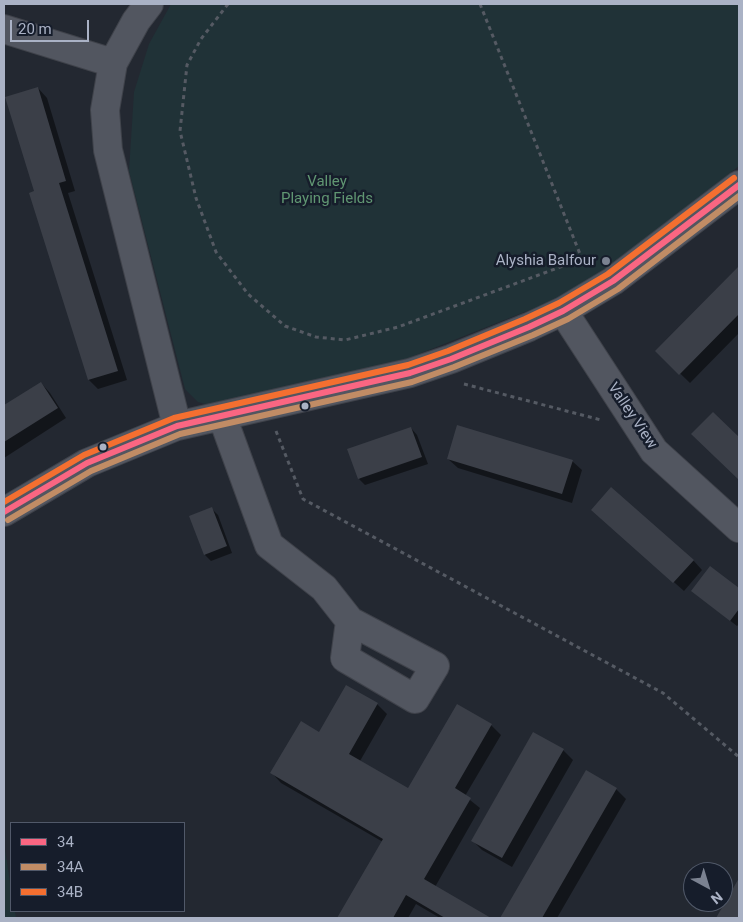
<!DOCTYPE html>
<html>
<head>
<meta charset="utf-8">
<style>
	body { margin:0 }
	#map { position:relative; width:743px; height:922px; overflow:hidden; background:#232831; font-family:Roboto,sans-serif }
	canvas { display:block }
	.frame { position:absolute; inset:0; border:5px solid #aab2c5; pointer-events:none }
	.legend { position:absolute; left:10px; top:822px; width:175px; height:90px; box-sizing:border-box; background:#161d2b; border:1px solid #515969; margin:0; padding:6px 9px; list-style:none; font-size:15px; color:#aab2c5 }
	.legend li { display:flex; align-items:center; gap:10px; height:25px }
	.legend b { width:25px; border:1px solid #515969 }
	.north { position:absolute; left:683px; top:862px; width:50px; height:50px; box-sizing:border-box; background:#161d2b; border:1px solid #515969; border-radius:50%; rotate:141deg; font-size:14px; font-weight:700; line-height:20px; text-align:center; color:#aab2c5 }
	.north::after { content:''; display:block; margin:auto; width:18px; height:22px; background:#7b8291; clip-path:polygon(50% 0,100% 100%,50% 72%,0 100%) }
	.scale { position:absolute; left:10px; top:20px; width:79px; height:22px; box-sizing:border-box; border:2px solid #aab2c5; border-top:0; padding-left:6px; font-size:15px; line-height:18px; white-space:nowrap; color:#aab2c5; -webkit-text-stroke:4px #161d2b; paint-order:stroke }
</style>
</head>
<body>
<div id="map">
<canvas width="743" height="922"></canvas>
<div class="frame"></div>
<ul class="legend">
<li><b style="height:6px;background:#fa6682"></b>34</li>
<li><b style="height:6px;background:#c18c65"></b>34A</li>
<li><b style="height:6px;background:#f46f30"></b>34B</li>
</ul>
<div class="north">N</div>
<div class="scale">20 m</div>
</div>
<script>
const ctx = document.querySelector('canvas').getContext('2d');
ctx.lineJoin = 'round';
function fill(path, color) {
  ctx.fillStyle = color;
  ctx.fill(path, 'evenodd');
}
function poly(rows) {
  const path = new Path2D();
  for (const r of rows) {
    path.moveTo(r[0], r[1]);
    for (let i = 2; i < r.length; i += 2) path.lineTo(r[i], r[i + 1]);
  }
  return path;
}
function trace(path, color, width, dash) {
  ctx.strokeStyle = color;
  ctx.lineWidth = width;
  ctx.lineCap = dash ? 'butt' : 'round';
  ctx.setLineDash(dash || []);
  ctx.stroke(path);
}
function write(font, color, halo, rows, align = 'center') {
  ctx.font = font + ' Roboto,sans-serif';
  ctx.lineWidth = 5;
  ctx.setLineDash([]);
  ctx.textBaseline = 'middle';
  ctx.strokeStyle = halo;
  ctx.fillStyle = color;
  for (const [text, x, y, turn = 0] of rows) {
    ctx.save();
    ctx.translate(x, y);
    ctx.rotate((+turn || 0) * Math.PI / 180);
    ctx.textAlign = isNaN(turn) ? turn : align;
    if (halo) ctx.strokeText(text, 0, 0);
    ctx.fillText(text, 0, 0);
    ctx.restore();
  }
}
fill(poly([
	[171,4,739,4,739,166,585,288,381,369,219,408,198,402,185,389,129,171,134,92,149,44],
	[4,843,11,889,11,911,15,911,16,918,4,918]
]), '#203237');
fill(poly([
	[38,88,47,98,75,191,68,193,127,380,98,389,89,380,36,192],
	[739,268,739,333,690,383,657,351],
	[41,383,50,393,66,418,4,458,4,407],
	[411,428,417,435,428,464,365,485,359,479],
	[448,459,572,461,582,470,572,503,458,468],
	[211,508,218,515,232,553,211,561,205,555],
	[592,510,693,560,702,570,684,591],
	[710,568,739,590,739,624,737,626,692,591],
	[377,704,387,714,360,761,408,789,491,725,501,735,465,796,480,808,435,887,489,918,440,918,416,904,408,918,338,918,383,842,281,783,272,773,320,734],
	[533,733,563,750,573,760,512,867,482,850,472,840],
	[586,771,616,789,626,799,557,918,501,918],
	[739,881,739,918,717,918]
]), '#0007');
fill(poly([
	[38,87,66,181,59,183,118,371,88,380,29,193,34,191,5,97],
	[739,266,739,314,679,375,655,351],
	[41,382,58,408,4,442,4,405],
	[713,412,739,437,739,480,691,434],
	[457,425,573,460,562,494,447,459],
	[411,427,422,457,358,479,347,449],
	[611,487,694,560,673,583,591,510],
	[212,507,227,546,204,555,189,516],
	[710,566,739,588,739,609,730,621,691,591],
	[346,685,378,703,349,754,408,788,457,704,492,724,455,788,471,798,424,879,491,918,445,918,406,895,393,918,337,918,383,839,270,773,301,721,319,732],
	[533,732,564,749,502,858,471,841],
	[586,770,617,788,542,918,500,918],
	[739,878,739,918,716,918]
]), '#3b3f48');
const minor = poly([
	[149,4,136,21,113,63,105,110,108,150,177,426],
	[4,29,113,63],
	[563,311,654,451,739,528],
	[222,416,269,545,324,588,350,621,435,666,415,699,345,658,350,621],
	[4,512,87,463,177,426,410,373,451,359,529,327,563,311,613,281,739,185]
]);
trace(minor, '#3f424a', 30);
trace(poly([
	[228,4,201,39,187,65,180,131,196,198,216,252,248,294,285,326,316,337,345,340,398,327,582,259],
	[480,4,582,259,588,266],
	[464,384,601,420],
	[276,431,303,499,663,693,739,757]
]), '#555a63', 3, [4, 4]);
trace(minor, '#525660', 28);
trace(poly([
	[4,512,87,463,177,426,410,373,451,359,529,327,563,311,613,281,739,185]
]), '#fa6682', 6);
trace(poly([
	[8,520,91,471,180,434,412,382,454,367,533,335,568,319,618,289,739,196]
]), '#c18c65', 6);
trace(poly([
	[4,502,84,455,174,418,408,365,448,351,525,319,559,303,608,274,734,178]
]), '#f46f30', 6);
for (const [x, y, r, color] of [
	[606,261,5,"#7b8291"],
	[305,406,4.5,"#aab2c5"],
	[103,447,4.5,"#aab2c5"]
]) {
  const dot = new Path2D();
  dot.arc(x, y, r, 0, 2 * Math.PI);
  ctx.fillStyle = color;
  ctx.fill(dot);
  trace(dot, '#161d2b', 2);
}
write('15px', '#609672', '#161d2b', [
	["Valley",327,182],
	["Playing Fields",327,199]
]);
write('15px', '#aab2c5', '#161d2b', [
	["Alyshia Balfour",596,261]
], 'right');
write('15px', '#aab2c5', '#161d2b', [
	["Valley View",632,416,56]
]);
</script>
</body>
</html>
